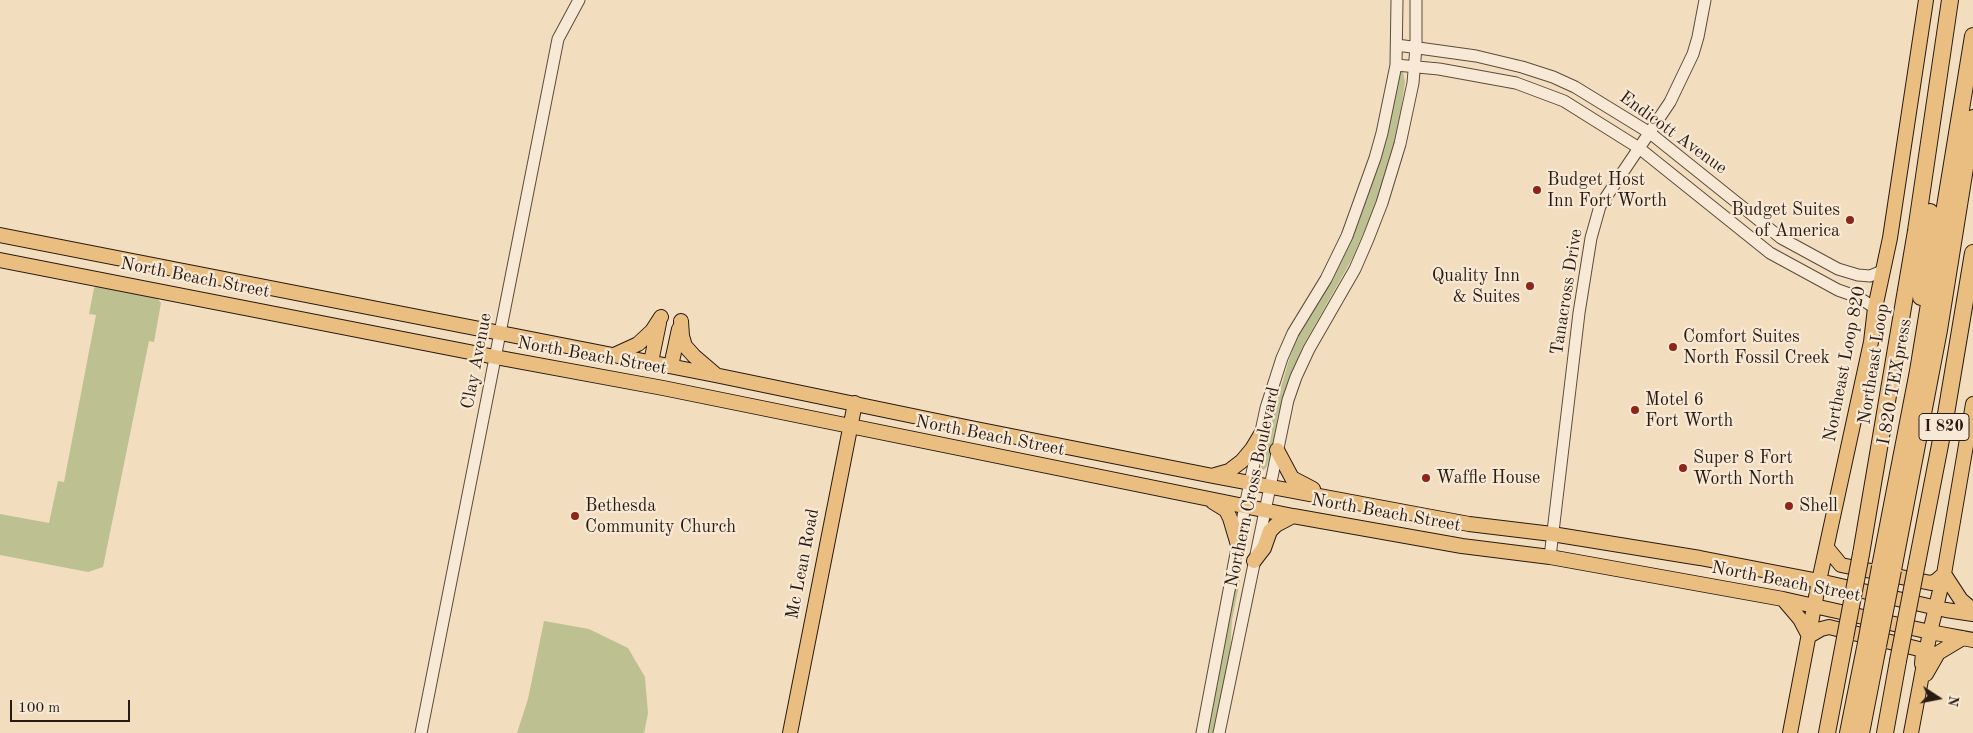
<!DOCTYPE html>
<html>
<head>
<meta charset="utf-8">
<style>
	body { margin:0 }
	#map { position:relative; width:1973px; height:733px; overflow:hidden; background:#f3ddbf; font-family:"Old Standard TT",serif }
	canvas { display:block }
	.north { position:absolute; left:1913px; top:673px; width:50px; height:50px; -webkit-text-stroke:4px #f7e9d5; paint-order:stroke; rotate:101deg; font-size:14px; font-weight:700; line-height:20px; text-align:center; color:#281b12 }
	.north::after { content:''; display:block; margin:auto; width:18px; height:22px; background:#281b12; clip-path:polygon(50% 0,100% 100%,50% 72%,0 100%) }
	.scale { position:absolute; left:10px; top:700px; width:120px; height:22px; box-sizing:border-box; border:2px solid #281b12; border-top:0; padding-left:6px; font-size:15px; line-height:18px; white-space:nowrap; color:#281b12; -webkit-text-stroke:4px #f7e9d5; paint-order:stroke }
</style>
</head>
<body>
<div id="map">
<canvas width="1973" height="733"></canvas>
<div class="north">N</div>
<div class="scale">100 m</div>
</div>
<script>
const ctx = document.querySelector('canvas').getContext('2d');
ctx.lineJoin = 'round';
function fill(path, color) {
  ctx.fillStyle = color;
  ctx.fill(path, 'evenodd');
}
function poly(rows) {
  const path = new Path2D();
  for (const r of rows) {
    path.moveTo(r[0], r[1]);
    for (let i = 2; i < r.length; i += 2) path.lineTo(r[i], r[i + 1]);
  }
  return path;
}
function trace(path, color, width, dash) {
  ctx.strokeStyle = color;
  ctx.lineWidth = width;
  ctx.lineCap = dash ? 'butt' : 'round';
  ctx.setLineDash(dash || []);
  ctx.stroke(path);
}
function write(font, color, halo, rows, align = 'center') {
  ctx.font = font + ' "Old Standard TT",serif';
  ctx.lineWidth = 4.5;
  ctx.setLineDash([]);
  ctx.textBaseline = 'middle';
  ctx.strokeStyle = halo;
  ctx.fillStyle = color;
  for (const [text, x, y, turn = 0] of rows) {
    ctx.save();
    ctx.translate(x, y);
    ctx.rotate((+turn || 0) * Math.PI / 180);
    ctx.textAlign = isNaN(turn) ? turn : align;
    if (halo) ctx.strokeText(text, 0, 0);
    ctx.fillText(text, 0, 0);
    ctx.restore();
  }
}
fill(poly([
	[1403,72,1405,82,1400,117,1391,155,1378,199,1352,259,1302,348,1289,381,1278,415,1270,457,1266,468,1263,470,1261,467,1274,412,1288,363,1298,334,1359,220,1382,153,1396,79,1400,73],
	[98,285,157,298,161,303,154,342,149,341,103,567,88,572,0,555,0,514,49,523,58,481,64,482,96,315,89,314,94,288],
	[1236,577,1240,580,1232,620,1230,655,1214,733,1207,733],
	[544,621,589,629,628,648,645,677,648,713,644,733,517,733,528,699]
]), '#bdc090');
const minor = poly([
	[1397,45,1476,56,1522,67,1553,77,1575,87,1650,133,1781,238,1838,269,1858,275,1870,276,1882,271],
	[1396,65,1439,69,1516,83,1564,101,1639,148,1770,253,1838,290,1858,297,1875,308],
	[1550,557,1579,313,1591,238,1600,206,1670,102,1693,54,1698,37,1705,0],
	[421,733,558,39,579,0],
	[1202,733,1245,506,1266,408,1282,358,1293,333,1326,279,1347,236,1375,158,1382,133,1396,65,1397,0],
	[1219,733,1288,400,1296,377,1309,349,1355,269,1368,239,1382,203,1400,144,1413,83,1416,47,1416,0]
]);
const major = poly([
	[0,235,715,375,971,428,1213,476,1469,524,1552,534,1700,558,1819,581,1946,610,1973,614],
	[0,260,495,357,663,388,1293,516,1462,546,1550,557,1783,599,1930,632,1973,640],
	[681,321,682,336,685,346,694,356,715,374],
	[614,355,638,344,652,331,661,317],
	[651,362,659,323],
	[671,366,679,329],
	[1277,450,1292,478,1313,489],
	[1215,475,1229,471,1242,461,1252,449,1261,434],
	[1213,502,1226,510,1230,518,1238,545],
	[1827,548,1841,565,1931,583,1936,581,1944,574,1961,600,1973,610],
	[1254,561,1264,548,1270,531,1276,525,1293,516],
	[1783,599,1800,619,1809,636],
	[1809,636,1821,629,1829,627,1919,649,1923,653,1922,664],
	[1926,674,1938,653,1963,638],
	[790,733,855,403],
	[1790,733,1819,581,1871,342,1875,308,1890,238,1926,0],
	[1911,733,1930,632,1944,574,1973,404]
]);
const highway = poly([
	[1921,297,1930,212],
	[1861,554,1916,231,1950,0],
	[1917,563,1946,414,1973,253],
	[1880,567,1918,371,1973,36],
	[1893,570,1939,330,1973,118],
	[1827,733,1845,638],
	[1848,733,1866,643],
	[1861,733,1878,646],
	[1885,733,1898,661]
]);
trace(minor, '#5b4c3d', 13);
trace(major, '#281b12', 16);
trace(highway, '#281b12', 18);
trace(minor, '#f7e9d5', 11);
trace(major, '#eabe80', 14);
trace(highway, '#eabe80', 16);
const highwayBridge = poly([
	[1845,638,1861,554],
	[1866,643,1880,567],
	[1878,646,1893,570],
	[1898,661,1917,563]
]);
trace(highwayBridge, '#281b12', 18, []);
trace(highwayBridge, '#eabe80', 16);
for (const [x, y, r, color] of [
	[1537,190,5,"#8f2418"],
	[1850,220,5,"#8f2418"],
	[1530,286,5,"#8f2418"],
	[1673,347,5,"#8f2418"],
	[1635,410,5,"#8f2418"],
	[1683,468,5,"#8f2418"],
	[1426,478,5,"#8f2418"],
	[1789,506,5,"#8f2418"],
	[575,516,5,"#8f2418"]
]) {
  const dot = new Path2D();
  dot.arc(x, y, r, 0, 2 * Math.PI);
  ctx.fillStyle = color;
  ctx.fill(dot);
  trace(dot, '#f7e9d5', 2);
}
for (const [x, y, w] of [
	[1944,427,50]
]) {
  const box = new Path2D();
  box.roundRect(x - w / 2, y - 13.5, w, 27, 4);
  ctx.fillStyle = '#f7e9d5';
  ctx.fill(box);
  trace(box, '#281b12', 1);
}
write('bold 16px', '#281b12', null, [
	["I 820",1944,427]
]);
write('18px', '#281b12', '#f7e9d5', [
	["Endicott Avenue",1673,133,36],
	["North Beach Street",195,278,11],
	["Tanacross Drive",1567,292,-81],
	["North Beach Street",592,356,10],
	["Clay Avenue",477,361,-79],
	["Northeast Loop 820",1845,364,-79],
	["Northeast Loop",1874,364,-81],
	["I 820 TEXpress",1895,382,-80],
	["North Beach Street",990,436,11],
	["Northern Cross Boulevard",1253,487,-78],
	["North Beach Street",1386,513,10],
	["Mc Lean Road",803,564,-79],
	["North Beach Street",1786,582,11]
]);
write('18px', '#281b12', '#f7e9d5', [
	["Budget Host",1547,180],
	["Inn Fort Worth",1547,201],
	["Budget Suites",1840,210,"right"],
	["of America",1840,231,"right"],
	["Quality Inn",1520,276,"right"],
	["& Suites",1520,297,"right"],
	["Comfort Suites",1683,337],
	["North Fossil Creek",1683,358],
	["Motel 6",1645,400],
	["Fort Worth",1645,421],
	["Super 8 Fort",1693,458],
	["Worth North",1693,479],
	["Waffle House",1436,478],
	["Bethesda",585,506],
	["Community Church",585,527],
	["Shell",1799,506]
], 'left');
</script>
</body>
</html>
